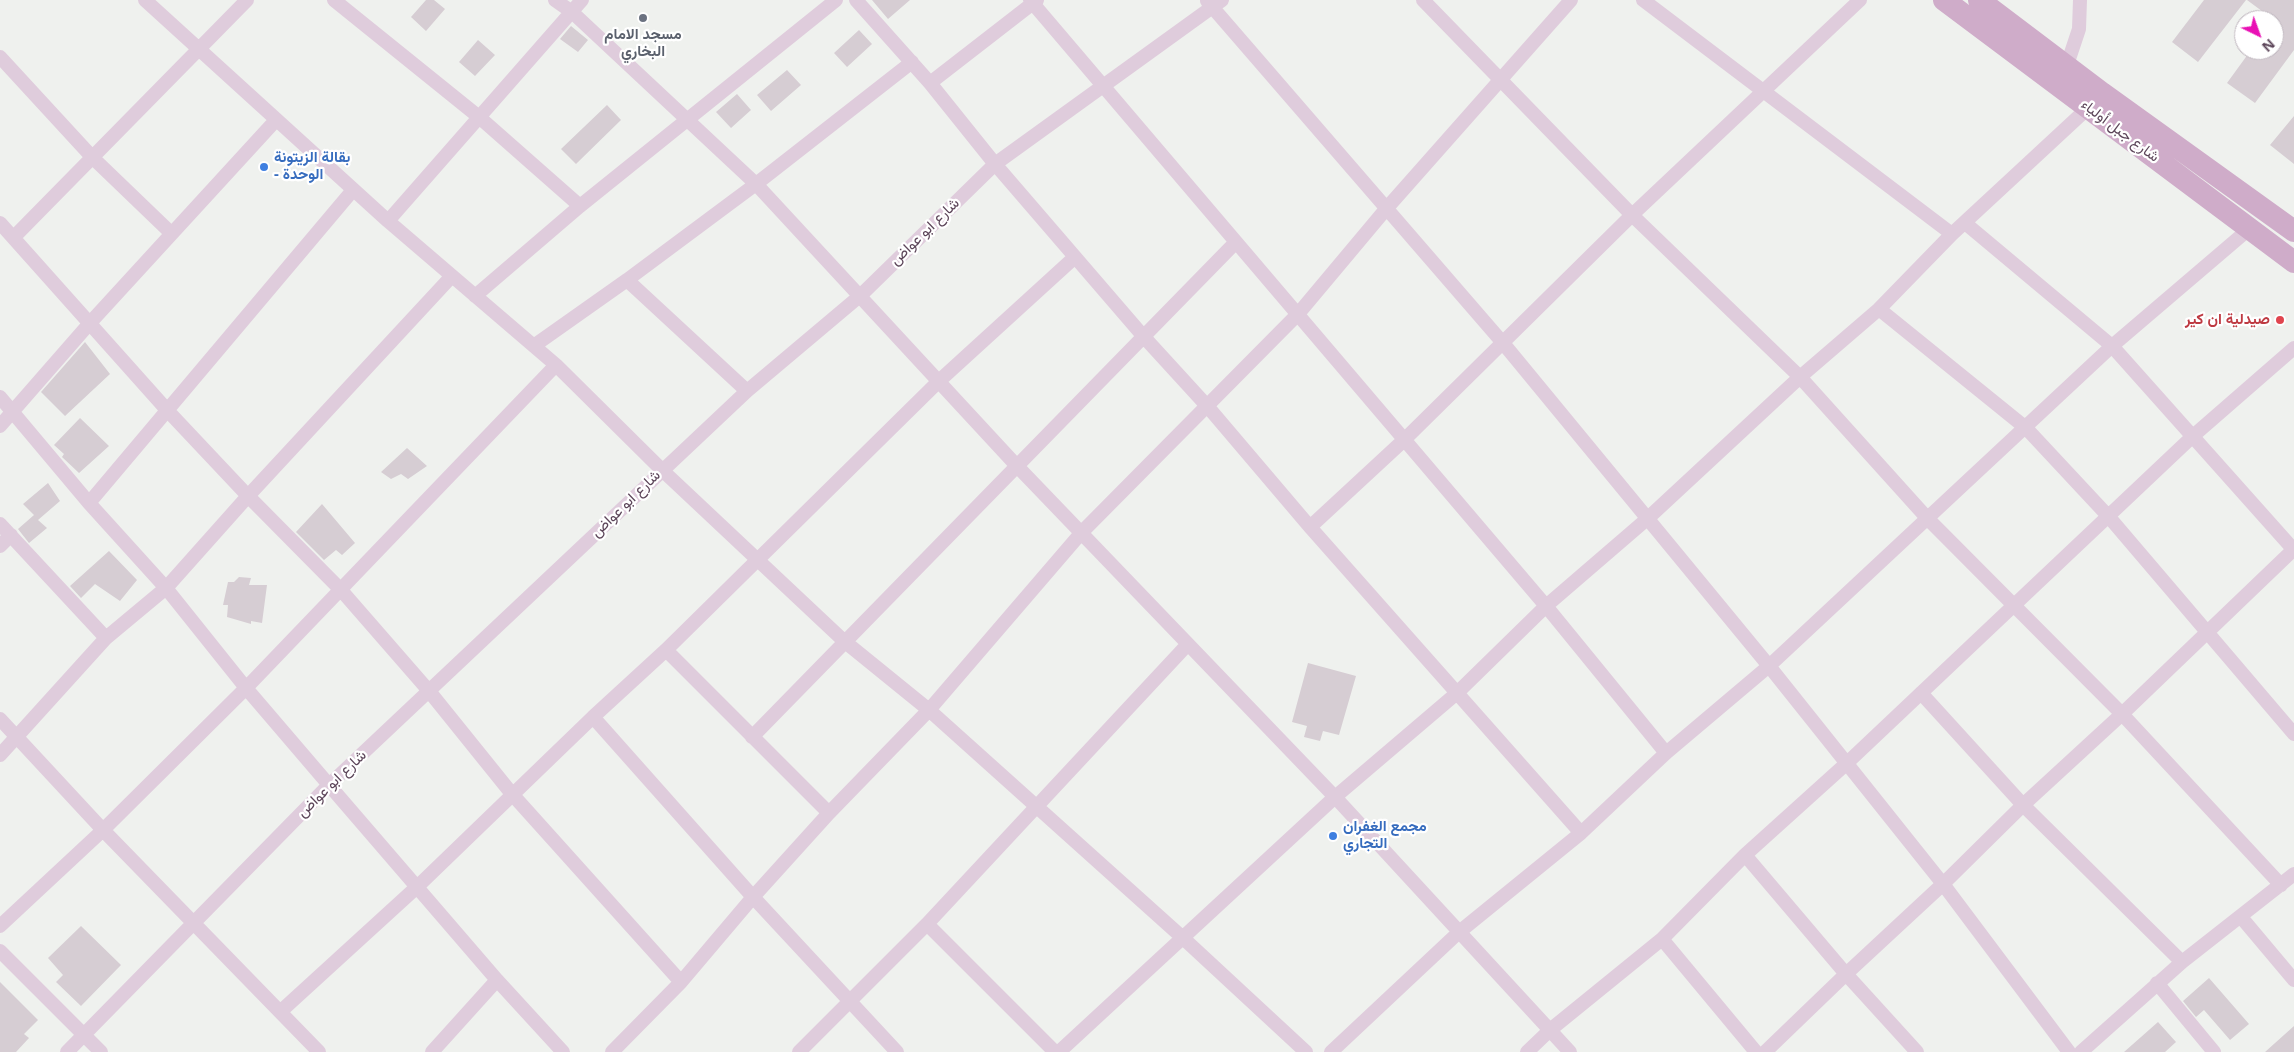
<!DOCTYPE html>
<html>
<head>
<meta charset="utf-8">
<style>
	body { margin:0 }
	#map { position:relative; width:2294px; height:1052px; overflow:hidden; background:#eff1ee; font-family:"Noto Sans",sans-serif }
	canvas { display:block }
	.north { position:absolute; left:2234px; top:10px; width:50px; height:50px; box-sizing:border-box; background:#fff; border:1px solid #beb5bd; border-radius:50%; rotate:138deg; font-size:14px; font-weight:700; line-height:20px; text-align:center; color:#5c4559 }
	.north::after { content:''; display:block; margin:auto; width:18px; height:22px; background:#e910b4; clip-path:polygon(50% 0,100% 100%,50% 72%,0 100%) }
</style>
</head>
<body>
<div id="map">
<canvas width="2294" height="1052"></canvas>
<div class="north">N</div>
</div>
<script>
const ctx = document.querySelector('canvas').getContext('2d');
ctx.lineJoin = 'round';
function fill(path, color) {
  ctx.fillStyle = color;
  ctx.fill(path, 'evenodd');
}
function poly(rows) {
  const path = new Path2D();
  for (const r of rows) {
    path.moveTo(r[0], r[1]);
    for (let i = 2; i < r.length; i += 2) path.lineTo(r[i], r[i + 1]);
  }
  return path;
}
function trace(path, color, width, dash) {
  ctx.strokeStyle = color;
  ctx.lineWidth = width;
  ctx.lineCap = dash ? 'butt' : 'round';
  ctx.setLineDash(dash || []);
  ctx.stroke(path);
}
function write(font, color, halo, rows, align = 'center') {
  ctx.font = font + ' "Noto Sans",Vazirmatn,sans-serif';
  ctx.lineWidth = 4.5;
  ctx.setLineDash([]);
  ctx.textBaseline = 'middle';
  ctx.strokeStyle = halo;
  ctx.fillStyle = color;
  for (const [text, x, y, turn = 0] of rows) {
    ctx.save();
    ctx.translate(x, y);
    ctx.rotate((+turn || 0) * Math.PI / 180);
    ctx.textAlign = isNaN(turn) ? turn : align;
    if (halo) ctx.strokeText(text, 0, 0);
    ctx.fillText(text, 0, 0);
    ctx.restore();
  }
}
fill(poly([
	[426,0,434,0,445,9,426,31,411,17],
	[872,0,910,0,888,19],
	[2204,0,2246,0,2198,62,2172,42],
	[2247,0,2294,0,2294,50,2255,103,2227,83,2251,50,2274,50,2274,20],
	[571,26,588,40,578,52,560,39],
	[859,30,872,44,847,67,834,53],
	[478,40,495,55,475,76,459,62],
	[787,70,801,85,771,111,757,95],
	[737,94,751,110,731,128,716,112],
	[607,105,621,120,576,164,561,149],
	[2294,116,2294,164,2270,145],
	[85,342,110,374,65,416,41,392],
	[80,418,109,446,79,473,62,457,64,454,54,445],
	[407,448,427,466,408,479,401,474,391,479,381,472],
	[48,483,60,501,38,520,47,528,29,543,18,529,34,515,23,504],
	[322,504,355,543,342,555,336,550,324,560,296,532],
	[109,551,137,580,120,601,95,584,81,598,70,586],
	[239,577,251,578,249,585,267,585,262,623,251,621,251,624,227,617,228,605,223,605,228,582,234,582],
	[1308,663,1356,676,1339,735,1323,731,1320,741,1304,737,1307,726,1292,722],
	[81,926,121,965,81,1006,56,982,63,975,48,958],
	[2209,978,2249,1024,2230,1040,2204,1010,2196,1017,2183,1001],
	[0,982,38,1020,24,1034,29,1038,16,1052,0,1052],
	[2158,1022,2176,1042,2165,1052,2124,1052],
	[2294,1026,2294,1052,2265,1052]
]), '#d6cdd3');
trace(poly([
	[145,0,388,221,556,365,662,470,844,641,929,710,1183,938,1306,1052],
	[334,0,479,117,580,206],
	[555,0,572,12,756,184,1016,465,1335,797,1570,1052],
	[856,0,930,83,995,164,1144,337,1208,407,1310,527,1581,833],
	[1030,0,1546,606,1666,753],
	[1423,0,1632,215,1800,377,1928,519,2122,714,2281,885],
	[1643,0,1952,234],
	[1207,1,1503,343,1769,666,1943,884,2069,1052],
	[0,57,93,158,171,233],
	[2067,65,2079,29,2080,0],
	[930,83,1037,0],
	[388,221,582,0],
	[0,223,167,410,248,496,341,590,429,691,512,794,681,982],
	[1965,223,2112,346,2294,550],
	[14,237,247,0],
	[627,280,747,391],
	[475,296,580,206,836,0],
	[1879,309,2026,428,2109,517,2294,734],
	[535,345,627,280,756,184,912,62],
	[0,397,89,503,166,588,246,688,329,785,497,980,563,1052],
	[0,426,89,324,276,120],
	[89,503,353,190],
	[0,524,106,638],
	[1310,527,1404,440,1632,215,1860,0],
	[0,546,11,535],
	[666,650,829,813],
	[1921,693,2023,805,2182,962],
	[593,717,753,897,897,1052],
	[0,719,103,830,319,1052],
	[752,737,1236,242],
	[0,755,106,638,166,588,248,496,451,277],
	[1745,855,1846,974,1917,1052],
	[2241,917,2294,980],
	[927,924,1055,1052],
	[0,926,103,830,246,688,556,365],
	[1662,939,1756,1052],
	[0,951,101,1052],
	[2157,983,2214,1052],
	[280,1012,418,886,593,717,666,650,939,381,1075,257],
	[67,1052,329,785,747,391,861,295,995,164,1222,0],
	[432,1052,497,980],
	[612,1052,681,982,753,897,829,813,929,710,1082,532,1298,314,1386,209,1571,0],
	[799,1052,927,924,1188,644],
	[1059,1052,1335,797,1457,693,1546,606,1647,519,1800,377,1879,309,1952,234,2089,107],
	[1331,1052,1458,933,1581,833,1666,753,1769,666,2112,346,2249,229],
	[1527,1052,1550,1030,1662,939,1745,855,1847,763,2193,436,2294,348],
	[1765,1052,1846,974,1943,884,2023,805,2122,714,2294,549],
	[2081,1052,2182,962,2294,874]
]), '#dfccdc', 14);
trace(poly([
	[1944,0,2294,262],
	[1979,0,2102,93,2294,231]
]), '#cfacc9', 22);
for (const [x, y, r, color] of [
	[643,18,5,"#6b7280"],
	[264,167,5,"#3f7fe0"],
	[2280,320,5,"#e0444e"],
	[1333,836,5,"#3f7fe0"]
]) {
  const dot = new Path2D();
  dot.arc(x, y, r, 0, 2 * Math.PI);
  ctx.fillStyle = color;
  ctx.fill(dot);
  trace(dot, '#fff', 2);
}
write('bold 15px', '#5b616d', '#fff', [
	["مسجد الامام",643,35],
	["البخاري",643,52]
]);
write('15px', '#5c4559', '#fff', [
	["شارع جبل أولياء",2120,131,37],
	["شارع ابو عواض",925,232,-44],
	["شارع ابو عواض",626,504,-44],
	["شارع ابو عواض",332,784,-44]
]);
write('bold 15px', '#366cbe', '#fff', [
	["بقالة الزيتونة",274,158],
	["- الوحدة",274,175],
	["مجمع الغفران",1343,827],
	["التجاري",1343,844]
], 'left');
write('bold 15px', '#be3a42', '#fff', [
	["صيدلية ان كير",2270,320]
], 'right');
</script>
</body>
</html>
